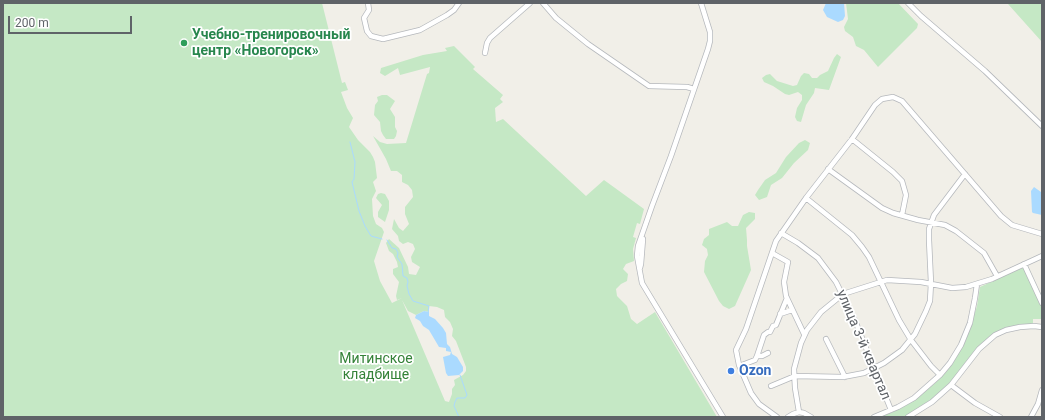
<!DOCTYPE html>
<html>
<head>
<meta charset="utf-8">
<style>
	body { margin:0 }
	#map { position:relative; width:1045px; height:420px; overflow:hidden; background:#f1efe8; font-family:Roboto,sans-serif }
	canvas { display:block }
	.frame { position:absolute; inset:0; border:4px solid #5f6368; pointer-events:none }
	.scale { position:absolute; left:8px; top:16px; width:124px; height:18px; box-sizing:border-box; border:2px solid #5f6368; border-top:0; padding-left:5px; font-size:12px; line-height:14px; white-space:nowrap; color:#5f6368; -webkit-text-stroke:3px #fff; paint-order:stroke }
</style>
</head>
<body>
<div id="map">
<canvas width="1045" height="420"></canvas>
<div class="frame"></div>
<div class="scale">200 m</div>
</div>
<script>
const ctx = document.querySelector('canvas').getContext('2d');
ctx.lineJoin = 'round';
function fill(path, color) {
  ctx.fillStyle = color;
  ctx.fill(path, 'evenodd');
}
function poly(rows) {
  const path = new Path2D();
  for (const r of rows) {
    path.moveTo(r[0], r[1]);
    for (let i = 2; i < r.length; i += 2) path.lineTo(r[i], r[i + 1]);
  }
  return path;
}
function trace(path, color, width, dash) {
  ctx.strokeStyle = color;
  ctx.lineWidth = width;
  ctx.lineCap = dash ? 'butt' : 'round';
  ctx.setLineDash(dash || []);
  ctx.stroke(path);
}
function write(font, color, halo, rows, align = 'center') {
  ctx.font = font + ' Roboto,sans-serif';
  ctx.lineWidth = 3.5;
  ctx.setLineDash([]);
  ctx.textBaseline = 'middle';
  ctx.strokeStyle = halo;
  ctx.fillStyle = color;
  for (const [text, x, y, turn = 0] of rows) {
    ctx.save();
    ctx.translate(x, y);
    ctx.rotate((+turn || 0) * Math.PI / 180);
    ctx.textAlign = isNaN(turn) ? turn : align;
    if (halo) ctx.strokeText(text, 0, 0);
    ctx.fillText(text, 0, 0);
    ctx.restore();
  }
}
fill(poly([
	[3,3,322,3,342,83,345,82,348,90,341,92,347,108,353,118,349,127,358,140,370,152,373,157,375,162,377,178,373,182,376,191,372,199,373,216,376,224,382,228,384,232,374,261,380,281,392,303,402,298,397,300,396,296,399,282,393,274,393,269,398,267,397,262,393,254,389,251,386,243,389,239,399,248,408,267,409,274,416,275,420,267,412,262,411,257,415,249,413,244,408,242,403,244,399,241,398,236,392,229,394,219,399,228,403,231,409,224,405,214,405,207,413,197,412,190,408,185,402,182,402,175,397,171,391,171,386,159,373,136,380,142,387,144,406,143,427,74,429,73,430,67,400,75,398,68,385,76,380,73,381,68,423,55,447,51,445,48,454,46,475,67,473,69,503,95,500,99,503,102,495,108,496,122,503,119,586,196,604,180,644,209,640,224,637,223,633,237,636,238,633,249,634,261,626,264,623,269,628,274,627,281,621,284,616,289,617,296,627,306,631,319,637,324,655,312,717,417,3,417],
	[402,300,408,311,416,315,424,311,429,312,429,306,437,307,444,310,445,317,450,322,453,329,452,336,456,341,466,367,466,371,463,375,454,380,455,385,452,389,452,394,449,402,445,401],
	[846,3,898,3,918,24,917,28,878,67,864,50,856,46,853,37,845,31,844,27,848,19],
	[1007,3,1042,3,1042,42,1008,4],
	[837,54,841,57,829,90,815,88,814,93,806,105,801,122,797,121,795,117,797,108,802,100,802,95,798,92,789,95,785,94,773,86,764,82,762,78,766,75,770,74,777,81,793,86,797,85,801,76,804,73,809,74,812,78,817,78,820,75,828,71,834,58],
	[382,95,387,95,395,101,390,109,395,117,395,127,397,131,396,136,394,139,386,139,383,135,381,131,380,122,374,115,375,105,378,101,377,97],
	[805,140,810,143,808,150,794,163,782,178,771,185,767,197,759,200,755,195,758,190,765,180,776,173,786,157,799,143],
	[381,193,385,194,389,201,389,210,385,222,378,217,378,212,382,205,376,198,378,194],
	[749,212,755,213,755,219,746,228,747,240,747,246,751,270,735,306,729,309,723,306,719,301,704,272,705,261,708,255,707,249,702,245,704,239,709,235,709,229,727,222,732,226,738,226,743,215],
	[1023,267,1042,308,1042,319,1033,319,1033,325,992,335,980,345,953,379,939,394,906,417,879,417,893,412,911,402,934,384,947,371,958,354,966,340,977,306,980,287]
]), '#c5e8c5');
fill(poly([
	[826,3,844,3,845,16,843,20,838,22,827,17,823,10],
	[1034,187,1041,192,1042,215,1033,213,1032,212,1031,191],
	[424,311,429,312,429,316,435,319,443,328,446,333,447,344,450,347,452,354,457,357,463,367,463,371,459,375,448,376,446,373,443,357,450,355,451,352,446,351,446,348,439,347,429,330,423,326,420,321,415,318,416,315]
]), '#aadaff');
trace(poly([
	[350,142,355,162,354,179,352,182,359,211,365,226,371,236,382,239],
	[387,240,392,248,396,249,398,253,397,257,402,264,403,276,407,278,408,282,407,286,409,294,413,301,429,306,428,313],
	[459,417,454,406,455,402,457,398,465,398,467,395,460,375]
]), '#aadaff', 1);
const minor = poly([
	[368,3,369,10,364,18,367,31,371,36,383,39,420,30,447,15,454,10,459,3],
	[543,3,556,18,588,44,649,86,687,87,694,89],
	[701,3,710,32,710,41,708,49,671,156,652,206,638,246,637,256,642,283,723,417],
	[908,3,921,16,985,71,1042,126],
	[485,53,487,43,490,38,530,3],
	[852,139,893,172,902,181,906,195,902,215],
	[828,169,882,208,893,213,918,220,945,225,956,231,984,253,997,276],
	[806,198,852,235,862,247,869,257,899,320,911,340,931,366,940,375],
	[781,233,798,243,818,258,836,282,854,318,891,410],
	[772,253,788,262,784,282,786,296,804,334],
	[1024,264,1042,303],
	[640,268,641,264,643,239],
	[780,314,792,310],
	[826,339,845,377],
	[768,353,762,356,757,356,764,335,768,332,770,332,773,326,776,325,787,298],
	[742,365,755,360,757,356],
	[951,385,975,403,1000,417],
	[771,386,795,376,843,377,864,373,884,363,902,350,915,334,926,311,930,301,931,283,929,240,929,229,934,215,965,174],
	[799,412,795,388,794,369,801,343,807,330,821,312,843,294,887,280,921,282,952,288,966,287,992,279,1042,256],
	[777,417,759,404,751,393,739,365,736,350,746,329,776,241,806,198,852,139,875,105,882,99,893,97,902,101,1001,216,1012,225,1042,234],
	[788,417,793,414,799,412,804,413,811,417],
	[874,417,898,407,914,398,940,375,950,363,961,345,970,323,975,298,977,284],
	[908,417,932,402,951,385,979,349,995,335,1006,330,1020,327,1034,326,1042,327],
	[1031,417,1038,404,1042,390]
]);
trace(minor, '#b5b8bc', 6);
trace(minor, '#fff', 4.5);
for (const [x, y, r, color] of [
	[184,43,4,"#2e9e5b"],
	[731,371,4,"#3f7fe0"]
]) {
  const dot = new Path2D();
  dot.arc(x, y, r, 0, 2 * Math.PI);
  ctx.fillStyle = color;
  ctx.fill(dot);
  trace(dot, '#fff', 1.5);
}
write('bold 14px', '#27864d', '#fff', [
	["Учебно-тренировочный",192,35],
	["центр «Новогорск»",192,51]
], 'left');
write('14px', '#5f6368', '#fff', [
	["улица 3-й квартал",863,345,67]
]);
write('14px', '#348238', '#fff', [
	["Митинское",376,359],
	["кладбище",376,375]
]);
write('bold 14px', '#366cbe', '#fff', [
	["Ozon",739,371]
], 'left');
</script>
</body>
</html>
